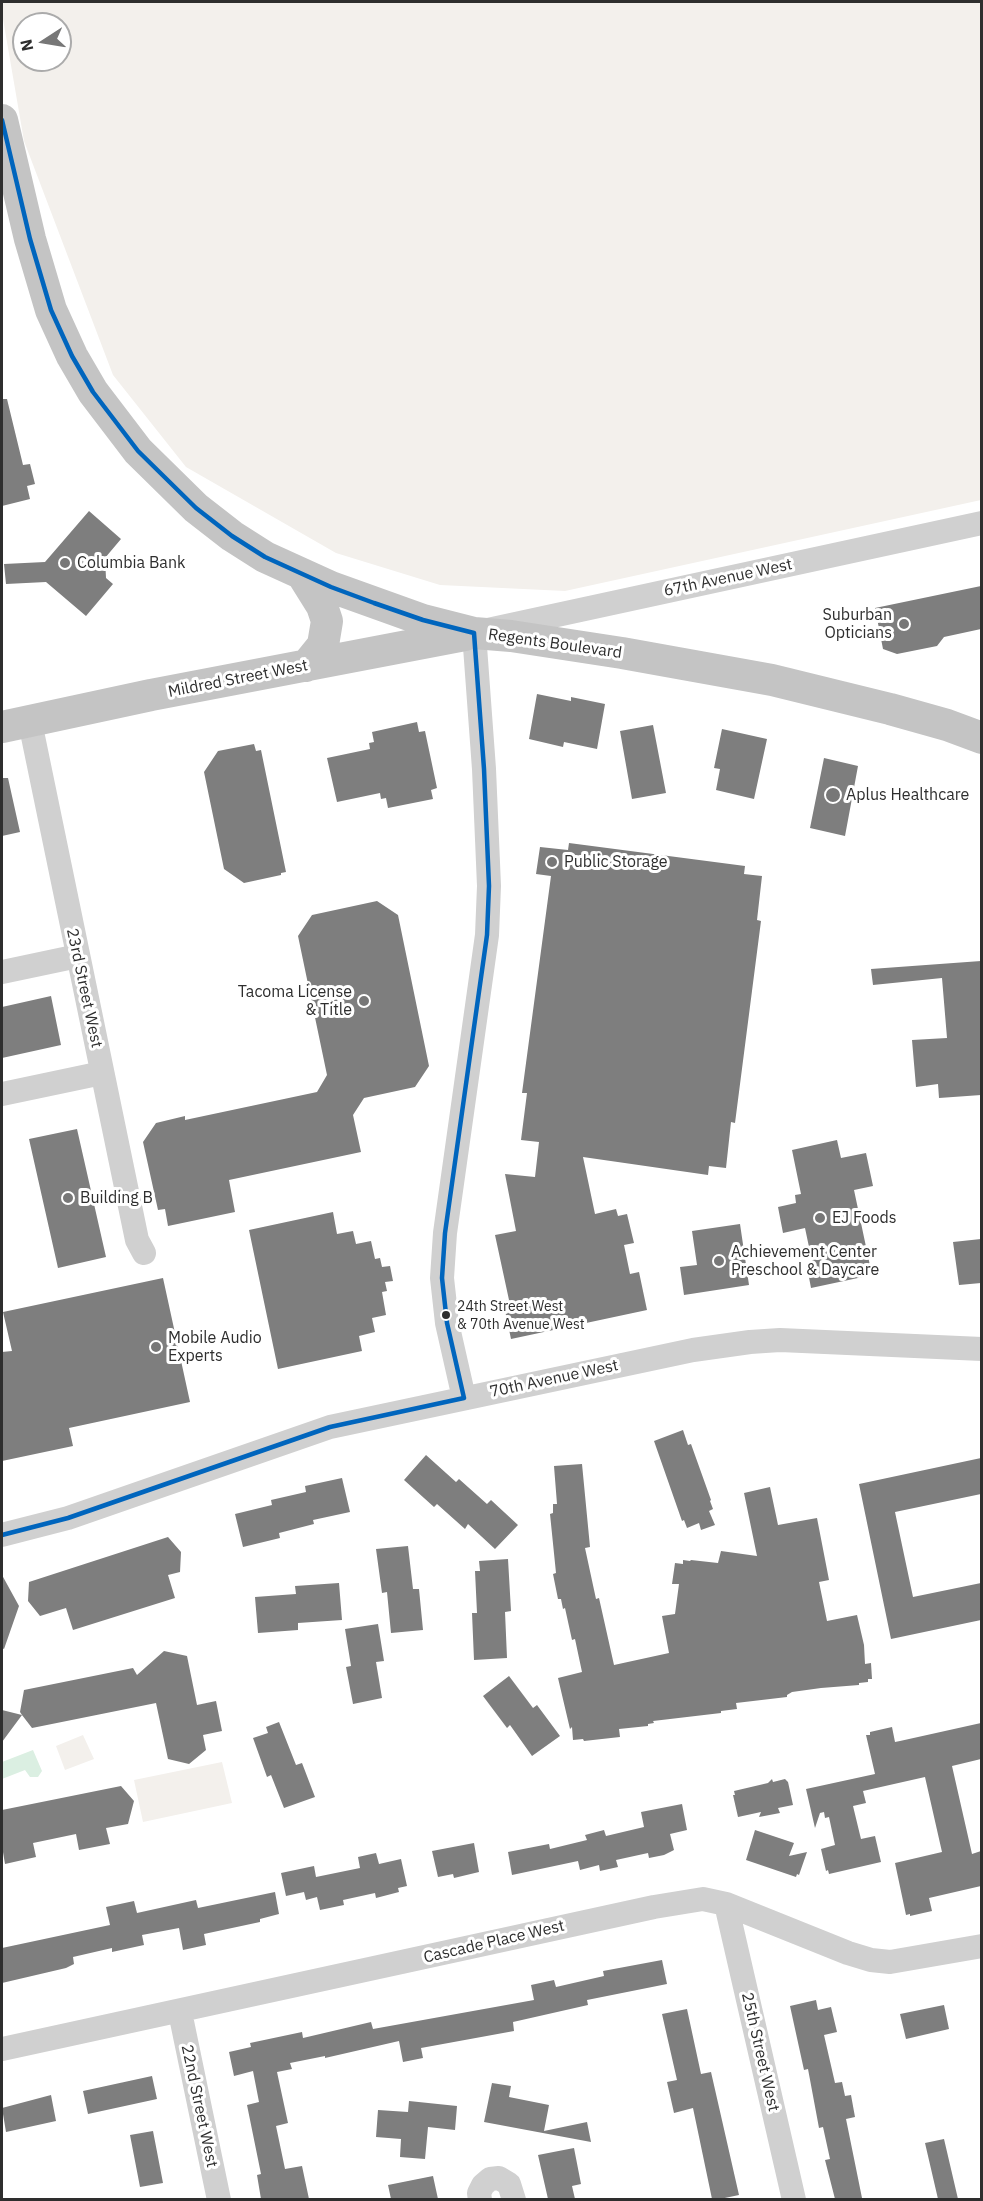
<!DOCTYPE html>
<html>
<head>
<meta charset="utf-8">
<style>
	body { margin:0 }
	#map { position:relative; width:983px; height:2201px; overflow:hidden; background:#fff; font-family:"IBM Plex Sans",sans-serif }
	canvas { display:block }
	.frame { position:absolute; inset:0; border:3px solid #2e2e2e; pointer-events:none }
	.north { position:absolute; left:12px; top:12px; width:60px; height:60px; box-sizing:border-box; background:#fff; border:2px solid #ababab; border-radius:50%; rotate:258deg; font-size:16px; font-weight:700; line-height:24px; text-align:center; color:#2e2e2e }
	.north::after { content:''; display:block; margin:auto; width:21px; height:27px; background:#777; clip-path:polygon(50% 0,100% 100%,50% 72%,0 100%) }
</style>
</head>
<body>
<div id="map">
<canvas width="983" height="2201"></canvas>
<div class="frame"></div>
<div class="north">N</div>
</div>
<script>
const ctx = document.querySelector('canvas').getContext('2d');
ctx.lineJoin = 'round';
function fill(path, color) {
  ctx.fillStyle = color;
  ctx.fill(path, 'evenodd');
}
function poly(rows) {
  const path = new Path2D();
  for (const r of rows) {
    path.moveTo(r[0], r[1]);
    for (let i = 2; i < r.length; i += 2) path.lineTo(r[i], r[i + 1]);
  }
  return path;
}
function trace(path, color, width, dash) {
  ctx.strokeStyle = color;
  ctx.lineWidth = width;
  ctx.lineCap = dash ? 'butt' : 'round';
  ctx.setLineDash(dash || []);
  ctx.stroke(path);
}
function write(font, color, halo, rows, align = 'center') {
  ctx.font = font + ' "IBM Plex Sans",sans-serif';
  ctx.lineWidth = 6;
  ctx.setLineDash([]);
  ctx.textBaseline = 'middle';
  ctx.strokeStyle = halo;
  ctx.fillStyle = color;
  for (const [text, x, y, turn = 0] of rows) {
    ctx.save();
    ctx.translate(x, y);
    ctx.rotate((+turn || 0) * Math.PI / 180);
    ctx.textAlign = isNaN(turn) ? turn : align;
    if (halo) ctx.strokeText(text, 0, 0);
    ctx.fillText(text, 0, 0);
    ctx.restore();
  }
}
fill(poly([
	[2,2,981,2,981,500,565,591,440,585,336,553,186,467,113,375,24,141,2,13],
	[24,24,60,24,60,60,24,60],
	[83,1735,94,1759,65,1770,56,1746],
	[222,1762,232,1803,143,1822,134,1780]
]), '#f3f0ec');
fill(poly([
	[33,1750,42,1771,38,1777,30,1777,25,1770,2,1779,2,1762]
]), '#dbefe2');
fill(poly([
	[2,399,7,399,23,465,30,464,35,484,27,486,30,499,2,506],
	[89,511,121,539,105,558,106,578,113,584,86,616,46,582,6,584,4,564,45,562],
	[981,586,981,629,944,637,937,646,897,654,883,649,875,608],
	[537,694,571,701,571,697,605,704,597,749,564,742,563,747,529,739],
	[417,722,419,732,425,731,437,788,431,790,433,799,388,808,386,798,381,799,380,793,337,802,327,758,370,749,369,743,374,742,372,732],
	[653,725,666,793,632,799,620,731],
	[722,729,767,739,754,799,716,790,720,769,714,768],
	[254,744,256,751,261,750,286,872,281,873,281,875,244,883,224,869,204,772,218,751],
	[824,758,858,766,845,836,810,828],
	[2,778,8,778,20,832,2,836],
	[569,843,745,866,744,874,762,876,757,920,761,921,735,1123,731,1122,726,1168,709,1166,708,1175,583,1157,595,1214,616,1209,618,1216,627,1214,634,1243,624,1245,630,1274,639,1272,647,1310,511,1339,503,1301,509,1300,495,1235,516,1231,505,1174,535,1177,539,1142,521,1140,527,1093,522,1093,551,876,536,874,540,847,568,850],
	[377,901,398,915,429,1066,415,1087,364,1098,353,1115,361,1152,229,1180,235,1212,168,1226,165,1209,158,1210,143,1142,156,1123,185,1116,185,1120,317,1092,327,1075,298,936,312,915],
	[981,961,981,1095,939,1098,938,1084,916,1087,912,1040,947,1038,942,978,873,985,871,969],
	[51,996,61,1045,2,1058,2,1007],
	[77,1129,106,1257,58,1268,29,1139],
	[837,1140,841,1158,866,1153,873,1186,854,1190,872,1275,811,1288,807,1267,813,1266,805,1228,783,1233,778,1207,796,1203,795,1195,801,1194,792,1150],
	[333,1212,337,1234,353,1231,356,1244,371,1241,375,1259,380,1258,382,1267,390,1266,393,1281,385,1282,387,1291,382,1292,386,1315,372,1318,375,1332,359,1336,362,1351,278,1369,249,1230],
	[740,1224,749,1285,684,1295,680,1267,697,1265,692,1231],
	[981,1239,981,1283,959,1285,953,1242],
	[163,1278,190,1402,69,1428,73,1446,2,1461,2,1352,12,1351,3,1312],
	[683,1430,688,1445,691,1444,711,1500,710,1501,713,1509,709,1511,715,1525,701,1530,699,1523,687,1528,684,1520,682,1521,654,1441],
	[426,1455,456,1482,459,1479,487,1504,491,1500,518,1525,495,1549,468,1524,465,1529,437,1504,434,1507,404,1480],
	[981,1458,981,1494,895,1512,913,1597,981,1583,981,1620,891,1639,859,1484],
	[582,1464,590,1547,585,1548,596,1599,599,1598,614,1665,669,1653,662,1616,675,1614,679,1584,672,1584,675,1563,683,1564,683,1560,690,1561,691,1560,718,1563,721,1551,757,1556,744,1493,770,1487,778,1525,817,1518,829,1580,819,1582,827,1621,857,1615,864,1645,865,1664,871,1663,872,1679,868,1679,868,1682,859,1683,859,1685,821,1688,792,1692,787,1695,787,1697,736,1703,737,1709,721,1711,721,1713,653,1721,654,1723,648,1724,648,1726,619,1729,620,1737,584,1741,583,1739,573,1740,572,1727,570,1729,558,1678,582,1672,575,1639,572,1640,565,1608,563,1609,561,1599,558,1599,553,1574,556,1573,550,1514,553,1513,553,1504,557,1504,554,1466],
	[342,1478,350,1512,313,1520,314,1524,279,1533,280,1538,243,1547,235,1514,272,1505,271,1500,306,1492,305,1486],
	[168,1537,181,1552,180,1572,168,1575,175,1598,73,1630,66,1608,40,1616,28,1601,29,1582],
	[408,1546,413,1589,419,1589,423,1630,391,1633,387,1592,382,1593,376,1549],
	[508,1559,511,1611,505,1612,507,1658,474,1660,472,1613,477,1613,475,1571,480,1571,479,1561],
	[2,1575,19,1606,4,1649,2,1648],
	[339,1583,342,1620,298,1623,298,1630,258,1633,255,1597,296,1594,295,1586],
	[378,1624,384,1661,376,1662,382,1698,353,1704,346,1667,351,1666,345,1629],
	[164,1651,187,1656,197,1705,216,1701,222,1731,203,1735,206,1750,189,1764,168,1759,156,1703,32,1728,22,1715,2,1742,2,1710,22,1715,20,1712,24,1690,133,1668,137,1675],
	[509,1676,533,1708,537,1705,560,1736,532,1756,510,1725,507,1728,483,1696],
	[279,1722,296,1765,302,1763,315,1797,284,1808,271,1775,267,1777,253,1738,268,1733,266,1727],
	[981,1723,981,1759,952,1766,972,1854,981,1851,981,1886,929,1898,932,1911,910,1916,910,1914,906,1915,895,1863,942,1852,925,1777,863,1791,866,1803,853,1806,860,1835,861,1839,875,1836,881,1862,829,1874,828,1870,826,1871,821,1849,835,1845,829,1817,825,1818,824,1812,820,1813,815,1828,806,1789,875,1774,866,1735,870,1735,870,1732,892,1727,895,1742,900,1741],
	[772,1779,773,1782,785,1779,788,1782,793,1805,778,1808,780,1813,759,1817,761,1812,738,1817,733,1795,735,1795,734,1791,768,1783],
	[121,1786,134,1801,128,1824,106,1828,110,1844,79,1850,76,1834,33,1843,36,1857,5,1864,2,1846,2,1810],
	[682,1804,687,1830,670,1834,674,1850,664,1855,649,1858,648,1853,616,1860,618,1867,600,1871,599,1865,580,1870,578,1861,512,1875,508,1852,549,1844,550,1849,587,1840,585,1835,604,1830,606,1836,644,1827,641,1812],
	[755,1830,794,1843,789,1856,807,1852,799,1875,797,1874,796,1877,746,1860],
	[474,1843,479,1872,454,1878,453,1874,438,1877,432,1851],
	[376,1853,379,1864,401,1859,407,1886,398,1888,399,1892,376,1898,375,1893,343,1900,344,1905,320,1910,317,1897,306,1900,304,1892,286,1896,281,1873,314,1866,316,1877,360,1868,358,1857],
	[275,1892,279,1914,260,1919,260,1922,204,1934,206,1945,183,1950,179,1928,142,1935,144,1945,112,1952,112,1948,73,1957,74,1964,66,1968,2,1983,2,1948,110,1925,106,1907,134,1901,137,1913,196,1900,198,1908],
	[662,1960,667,1984,587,2000,588,2005,513,2022,514,2031,421,2048,423,2058,403,2062,399,2041,325,2058,325,2056,290,2063,292,2069,277,2072,288,2123,276,2126,285,2169,302,2166,309,2199,261,2199,257,2175,261,2174,247,2105,259,2102,253,2071,234,2076,229,2052,251,2047,250,2043,302,2032,303,2038,371,2022,373,2029,534,2000,531,1985,554,1980,556,1987,604,1976,603,1971],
	[816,2000,818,2010,831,2007,837,2032,824,2035,835,2083,842,2082,845,2096,851,2095,855,2117,846,2119,862,2198,854,2199,835,2199,825,2160,830,2159,823,2127,819,2128,808,2069,804,2070,790,2006],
	[944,2005,949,2029,906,2039,900,2014],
	[687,2009,701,2074,711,2072,739,2195,720,2199,712,2199,693,2108,674,2113,667,2082,677,2080,662,2014],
	[152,2076,157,2099,88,2114,83,2091],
	[492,2083,511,2086,509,2097,549,2105,544,2131,587,2122,591,2142,484,2122],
	[51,2095,56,2121,6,2132,2,2108],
	[409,2101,457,2106,455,2130,428,2127,425,2159,400,2157,401,2139,376,2137,378,2110,408,2112],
	[153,2131,163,2183,140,2187,130,2135],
	[944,2139,958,2199,938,2199,925,2143],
	[574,2148,581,2184,572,2186,575,2199,548,2199,538,2155],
	[433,2176,438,2199,391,2199,388,2185]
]), '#7e7e7e');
trace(poly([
	[30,722,137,1240,144,1253],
	[2,972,78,956],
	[2,1094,102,1073],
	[464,1398,447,1323,442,1278,445,1233,487,935,489,886,484,769,474,633,982,523],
	[2,1535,68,1518,330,1427,693,1350,750,1342,780,1340,982,1349],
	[726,1904,794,2200],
	[180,2012,219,2200],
	[2,2049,654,1907,703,1899,726,1904,848,1953,871,1960,890,1962,982,1946],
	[480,2200,479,2193,483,2185,490,2179,499,2178,509,2184,514,2200]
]), '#d0d0d0', 24);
trace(poly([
	[2,120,30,239,51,310,72,356,93,392,138,451,196,508,232,536,265,557,331,587,423,620,474,633,511,636,622,653,772,680,890,709,947,725,982,738],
	[302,574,322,606,327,621,323,645,306,666],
	[2,727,151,695,465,635]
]), '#c4c4c4', 32);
trace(poly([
	[2,120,30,239,51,310,72,356,93,392,138,451,196,508,232,536,265,557,331,587,374,603,423,620,474,633],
	[464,1398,447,1323,442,1278,445,1233,487,935,489,886,484,769,474,633],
	[2,1535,68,1518,330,1427,464,1398]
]), '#0065bd', 4.5);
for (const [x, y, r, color] of [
	[65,563,6,"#777"],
	[904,624,6,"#777"],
	[833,795,8,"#777"],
	[552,862,6,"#777"],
	[364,1001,6,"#777"],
	[68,1198,6,"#777"],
	[820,1218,6,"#777"],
	[719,1261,6,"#777"],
	[446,1315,5,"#2e2e2e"],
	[156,1347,6,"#777"]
]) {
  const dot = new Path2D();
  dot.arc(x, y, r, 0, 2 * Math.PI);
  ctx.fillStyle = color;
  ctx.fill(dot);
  trace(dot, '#fff', 2);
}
write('14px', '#2e2e2e', '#fff', [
	["24th Street West",457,1307],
	["& 70th Avenue West",457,1325]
], 'left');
write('16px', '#2e2e2e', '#fff', [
	["Columbia Bank",77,563],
	["Suburban",892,615,"right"],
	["Opticians",892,633,"right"],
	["Aplus Healthcare",846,795],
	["Public Storage",564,862],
	["Tacoma License",352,992,"right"],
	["& Title",352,1010,"right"],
	["Building B",80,1198],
	["EJ Foods",832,1218],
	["Achievement Center",731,1252],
	["Preschool & Daycare",731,1270],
	["Mobile Audio",168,1338],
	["Experts",168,1356]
], 'left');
write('16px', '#2e2e2e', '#fff', [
	["67th Avenue West",728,578,-12],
	["Regents Boulevard",555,644,8],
	["Mildred Street West",238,679,-11],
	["23rd Street West",84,988,78],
	["70th Avenue West",554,1379,-12],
	["Cascade Place West",494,1942,-13],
	["25th Street West",760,2052,77],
	["22nd Street West",199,2106,78]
]);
</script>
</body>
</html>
